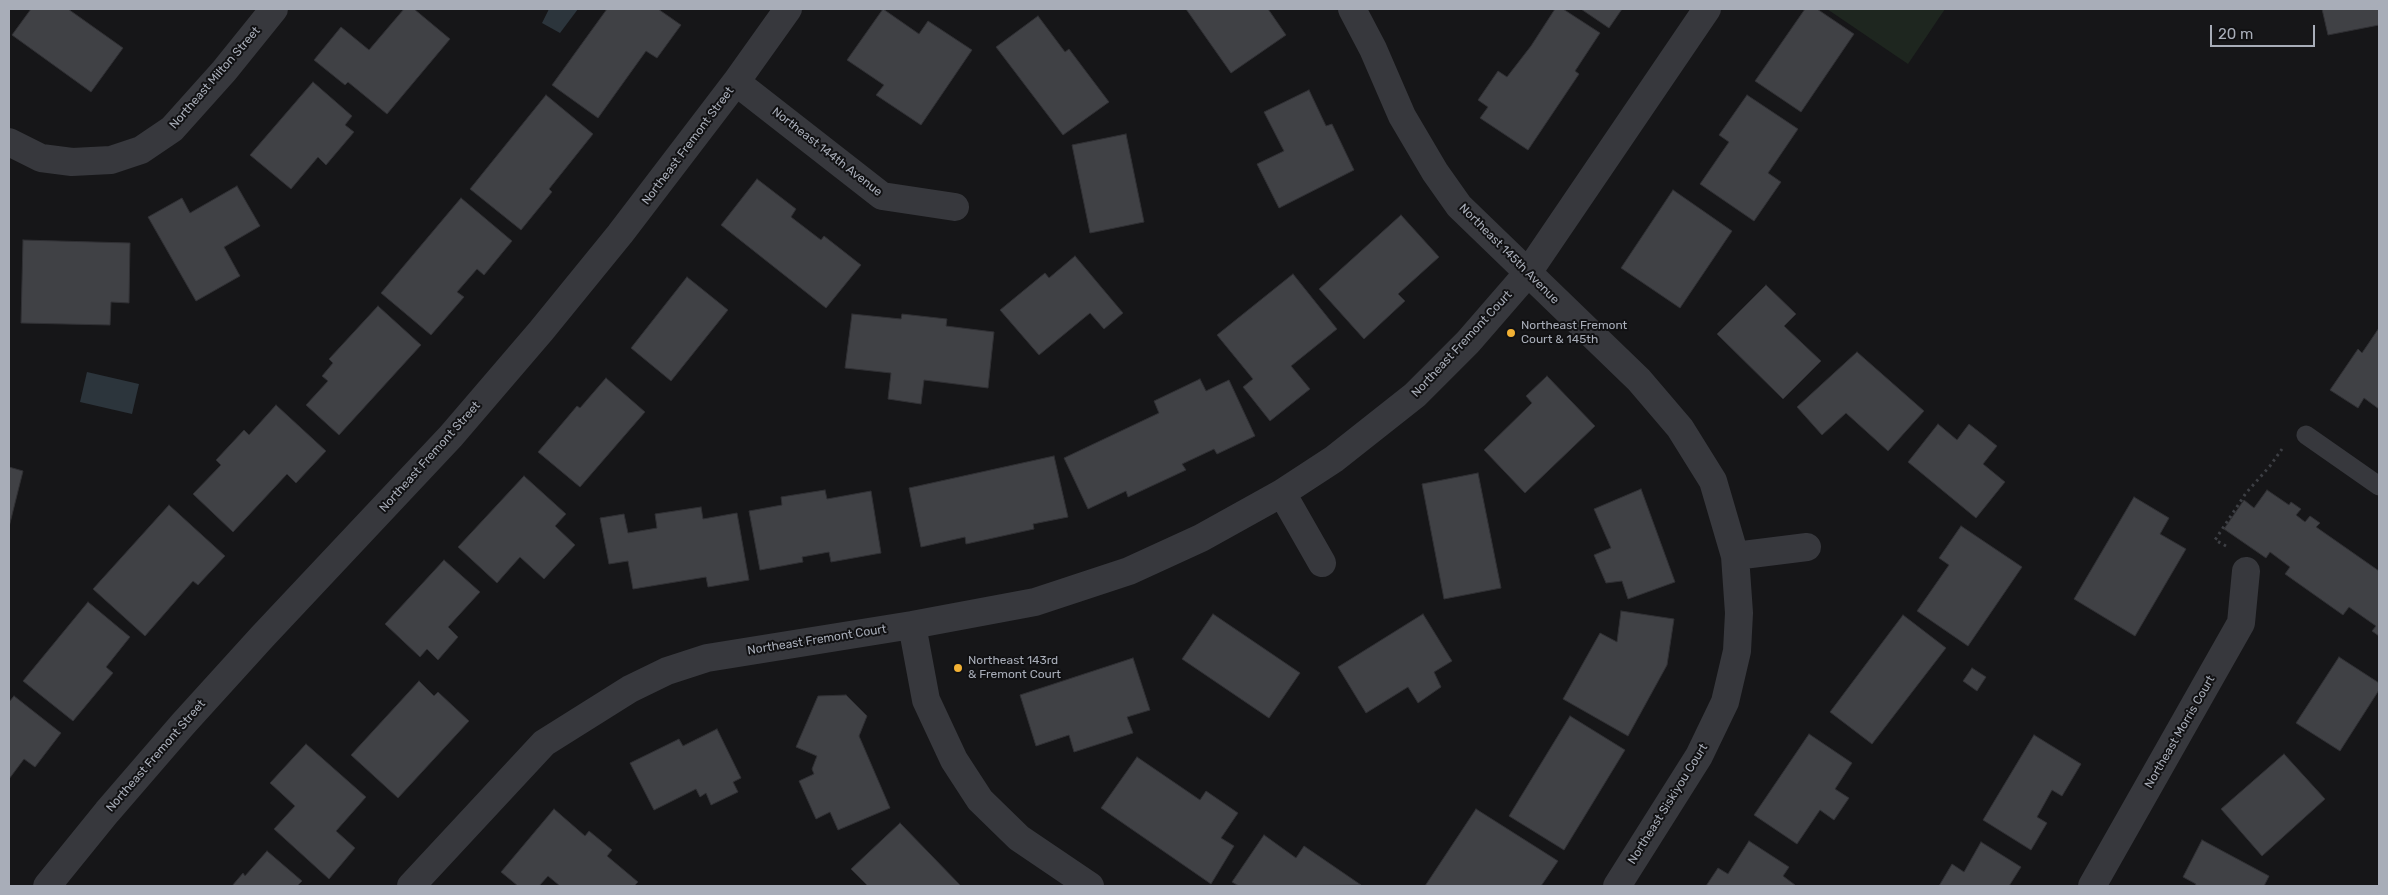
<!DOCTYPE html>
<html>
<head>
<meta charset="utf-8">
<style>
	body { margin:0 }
	#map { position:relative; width:2388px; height:895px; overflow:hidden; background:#161618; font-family:Rubik,sans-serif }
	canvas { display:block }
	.frame { position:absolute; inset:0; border:10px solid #a8adb8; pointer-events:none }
	.scale { position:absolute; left:2210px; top:25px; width:105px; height:22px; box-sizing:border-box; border:2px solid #a8adb8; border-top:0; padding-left:6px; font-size:15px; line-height:18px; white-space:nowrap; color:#a8adb8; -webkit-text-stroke:4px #111113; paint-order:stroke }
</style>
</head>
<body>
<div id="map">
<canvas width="2388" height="895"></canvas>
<div class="frame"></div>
<div class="scale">20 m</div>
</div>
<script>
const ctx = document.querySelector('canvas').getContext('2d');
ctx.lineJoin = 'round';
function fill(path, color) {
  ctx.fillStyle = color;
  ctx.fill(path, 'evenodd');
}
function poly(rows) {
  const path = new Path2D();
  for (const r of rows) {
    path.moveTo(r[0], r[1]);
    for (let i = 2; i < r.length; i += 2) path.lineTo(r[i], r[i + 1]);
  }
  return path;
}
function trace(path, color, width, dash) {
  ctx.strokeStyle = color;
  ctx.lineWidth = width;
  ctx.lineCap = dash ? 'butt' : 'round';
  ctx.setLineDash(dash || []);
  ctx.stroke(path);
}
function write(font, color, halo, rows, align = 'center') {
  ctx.font = font + ' Rubik,sans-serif';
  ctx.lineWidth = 4;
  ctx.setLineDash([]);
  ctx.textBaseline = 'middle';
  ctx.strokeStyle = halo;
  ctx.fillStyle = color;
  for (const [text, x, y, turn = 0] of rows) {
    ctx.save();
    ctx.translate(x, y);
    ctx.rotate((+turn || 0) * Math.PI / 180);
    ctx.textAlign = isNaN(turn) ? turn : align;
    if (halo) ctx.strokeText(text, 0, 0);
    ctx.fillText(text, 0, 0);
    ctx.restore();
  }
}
fill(poly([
	[1827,9,1945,9,1908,64]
]), '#1e261f');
fill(poly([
	[549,9,578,9,560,33,542,23],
	[87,372,139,384,132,414,80,402]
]), '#2c353c');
const building = poly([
	[31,9,68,9,123,48,91,92,12,35,31,9],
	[404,9,414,9,450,39,387,114,348,82,345,85,314,60,341,27,369,50,404,9],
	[607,9,658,9,681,25,657,58,646,51,598,118,552,85,607,9],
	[883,9,919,34,928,21,972,50,921,125,876,95,884,85,847,60,883,9],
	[1186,9,1268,9,1286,35,1231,73,1186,9],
	[1555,9,1563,9,1600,33,1575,71,1579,74,1528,150,1480,118,1488,107,1478,100,1498,71,1507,77,1531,46,1555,9],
	[1581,9,1622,9,1609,28,1581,9],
	[1805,9,1817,9,1854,34,1801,112,1755,81,1805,9],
	[2322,9,2379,9,2379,25,2328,35,2322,9],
	[1038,16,1065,52,1069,49,1109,102,1063,135,996,47,1038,16],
	[313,82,352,116,345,125,354,132,326,165,318,157,291,189,250,155,313,82],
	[1309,90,1326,126,1332,124,1354,170,1279,208,1257,164,1284,151,1264,112,1309,90],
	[546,95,593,134,549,189,552,192,521,230,470,189,546,95],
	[1747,95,1798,129,1768,173,1781,182,1754,221,1700,184,1729,142,1719,135,1747,95],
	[1126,134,1144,222,1090,233,1072,145,1126,134],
	[757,179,796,209,791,217,821,240,824,236,861,265,826,308,721,225,757,179],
	[237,186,260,226,224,247,240,276,196,301,148,217,182,198,190,213,237,186],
	[1673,190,1732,231,1680,308,1621,268,1673,190],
	[461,198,512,241,484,275,477,269,457,292,464,297,431,335,381,293,461,198],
	[1401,215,1439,257,1398,294,1405,301,1364,339,1319,289,1401,215],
	[23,240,130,243,129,303,111,302,110,325,21,323,23,240],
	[1075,256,1123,313,1104,329,1090,313,1039,355,1000,310,1045,273,1049,278,1075,256],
	[1293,274,1337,329,1291,366,1310,389,1270,421,1243,387,1253,379,1217,335,1293,274],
	[687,277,728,310,671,381,631,348,687,277],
	[1766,285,1796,314,1784,326,1821,361,1783,399,1717,334,1766,285],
	[378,306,421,345,339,435,306,405,328,381,322,376,333,363,329,359,378,306],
	[852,314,901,319,902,314,947,319,946,326,994,332,988,388,924,380,921,404,888,399,891,373,845,368,852,314],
	[2379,328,2379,409,2364,398,2358,408,2330,390,2358,349,2362,353,2379,328],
	[1857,352,1924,411,1888,451,1846,413,1822,435,1797,407,1857,352],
	[1547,376,1595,426,1525,493,1484,450,1532,403,1526,396,1547,376],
	[606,378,645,412,580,487,538,452,577,406,580,408,606,378],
	[1200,379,1206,391,1229,380,1255,436,1217,454,1214,449,1182,464,1186,470,1128,497,1126,491,1088,509,1064,458,1159,413,1154,401,1200,379],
	[276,405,326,451,296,483,287,474,233,532,193,494,221,465,216,460,244,430,249,435,276,405],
	[1938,424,1957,440,1969,424,1997,446,1983,464,2005,482,1976,518,1908,462,1938,424],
	[1054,456,1068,517,1033,524,1034,529,966,544,965,537,921,547,909,488,1054,456],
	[9,467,23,471,9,527,9,467],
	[1478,473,1501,588,1444,599,1422,484,1478,473],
	[524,476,566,514,555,526,575,545,544,579,520,557,497,583,458,547,524,476],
	[1641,489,1675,582,1628,599,1622,581,1606,583,1594,555,1611,548,1594,509,1641,489],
	[825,490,827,499,871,491,881,553,831,562,829,552,802,557,803,562,760,570,749,511,782,505,781,497,825,490],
	[2267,490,2289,505,2291,502,2301,509,2296,515,2305,522,2310,516,2320,523,2316,527,2379,571,2379,636,2372,631,2376,626,2349,607,2343,615,2285,574,2290,567,2270,552,2266,558,2224,529,2244,500,2254,508,2267,490],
	[2134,497,2169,518,2160,534,2186,549,2135,636,2074,599,2134,497],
	[169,505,225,556,198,585,193,581,145,636,93,589,169,505],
	[701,507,703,519,737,513,749,580,708,587,706,577,633,589,628,561,609,564,600,518,624,514,628,533,657,528,655,514,701,507],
	[1961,526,2022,567,1968,646,1917,611,1949,565,1939,558,1961,526],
	[444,560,480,592,448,627,458,637,438,660,427,649,420,657,385,624,444,560],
	[88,602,130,637,106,667,113,673,73,721,23,681,88,602],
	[1621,611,1674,619,1667,665,1628,736,1563,699,1600,633,1617,642,1621,611],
	[1213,614,1300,673,1269,718,1182,659,1213,614],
	[1423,614,1452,661,1434,672,1441,687,1418,703,1408,687,1366,713,1338,667,1423,614],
	[1903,615,1946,648,1872,744,1830,712,1903,615],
	[2339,657,2379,683,2379,690,2340,751,2296,723,2339,657],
	[1133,658,1150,710,1127,717,1133,733,1074,752,1069,735,1036,746,1020,695,1133,658],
	[1972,668,1986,677,1977,691,1963,681,1972,668],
	[419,681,434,696,438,692,469,721,398,798,351,755,419,681],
	[846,695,867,716,859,736,890,808,838,830,830,812,816,819,799,781,814,774,812,769,817,756,796,747,818,696,846,695],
	[14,696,61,733,35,767,24,759,9,779,9,702,14,696],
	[1570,716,1625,750,1564,850,1509,816,1570,716],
	[717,729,741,778,733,782,738,792,711,805,706,793,700,797,696,789,654,810,630,763,679,739,683,746,717,729],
	[1809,734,1852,763,1835,789,1849,798,1834,820,1820,810,1797,844,1754,815,1809,734],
	[2034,735,2081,764,2062,796,2052,790,2037,817,2047,823,2031,850,1983,820,2034,735],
	[306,744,366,797,336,831,355,848,329,879,274,829,295,806,270,783,306,744],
	[2284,754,2325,799,2262,856,2221,809,2284,754],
	[1137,757,1200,800,1206,791,1238,813,1221,838,1234,846,1211,884,1101,808,1137,757],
	[554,809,585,836,589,831,612,850,607,856,638,882,634,886,560,886,548,876,539,886,518,886,501,872,554,809],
	[1476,809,1558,861,1541,886,1425,886,1476,809],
	[900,823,961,886,868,886,851,869,900,823],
	[1264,835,1296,858,1304,846,1361,885,1239,886,1232,882,1264,835],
	[2202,840,2269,876,2264,886,2195,886,2196,884,2183,877,2202,840],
	[1749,841,1789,867,1783,876,1795,885,1794,886,1706,886,1718,868,1728,874,1749,841],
	[1981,842,2021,867,2009,886,1939,886,1952,864,1964,872,1981,842],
	[267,851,302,881,297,886,232,886,243,873,245,876,267,851]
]);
fill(building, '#404145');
trace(building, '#303034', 1);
trace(poly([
	[2226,546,2215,540,2246,493,2270,466,2282,449]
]), '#3d3f44', 3, [2.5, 4]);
trace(poly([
	[2306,435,2379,486]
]), '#37383d', 19);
trace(poly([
	[1352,9,1373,49,1402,116,1435,172,1459,206,1639,380,1680,428,1713,481,1735,556,1739,613,1737,651,1725,702,1699,756,1617,886],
	[736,82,882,196,955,207],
	[9,142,41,158,72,162,111,160,141,150,172,129,224,71,274,9],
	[1282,493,1322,563],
	[1735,556,1807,547],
	[912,625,926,700,954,760,980,800,1019,838,1090,886],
	[47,886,107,812,183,724,262,637,451,436,541,331,620,234,736,82,788,9],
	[411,886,544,743,630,689,667,671,707,658,912,625,1035,602,1129,571,1201,538,1282,493,1334,459,1415,395,1468,342,1527,274,1707,9],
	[2092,886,2241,623,2246,571]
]), '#37383d', 28);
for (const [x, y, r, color] of [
	[1511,333,5,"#f2b134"],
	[958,668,5,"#f2b134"]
]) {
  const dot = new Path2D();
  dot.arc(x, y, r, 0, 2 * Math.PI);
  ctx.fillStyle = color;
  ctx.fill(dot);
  trace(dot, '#111113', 2);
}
write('12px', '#a8adb8', '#111113', [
	["Northeast Milton Street",215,78,-49],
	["Northeast Fremont Street",688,146,-53],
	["Northeast 144th Avenue",827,152,38],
	["Northeast 145th Avenue",1509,254,45],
	["Northeast Fremont Court",1462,344,-47],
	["Northeast Fremont Street",430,457,-48],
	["Northeast Fremont Court",817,640,-9],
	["Northeast Morris Court",2180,732,-60],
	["Northeast Fremont Street",156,756,-49],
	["Northeast Siskiyou Court",1668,804,-58]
]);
write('12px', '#a8adb8', '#111113', [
	["Northeast Fremont",1521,326],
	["Court & 145th",1521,340],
	["Northeast 143rd",968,661],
	["& Fremont Court",968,675]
], 'left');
</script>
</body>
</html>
